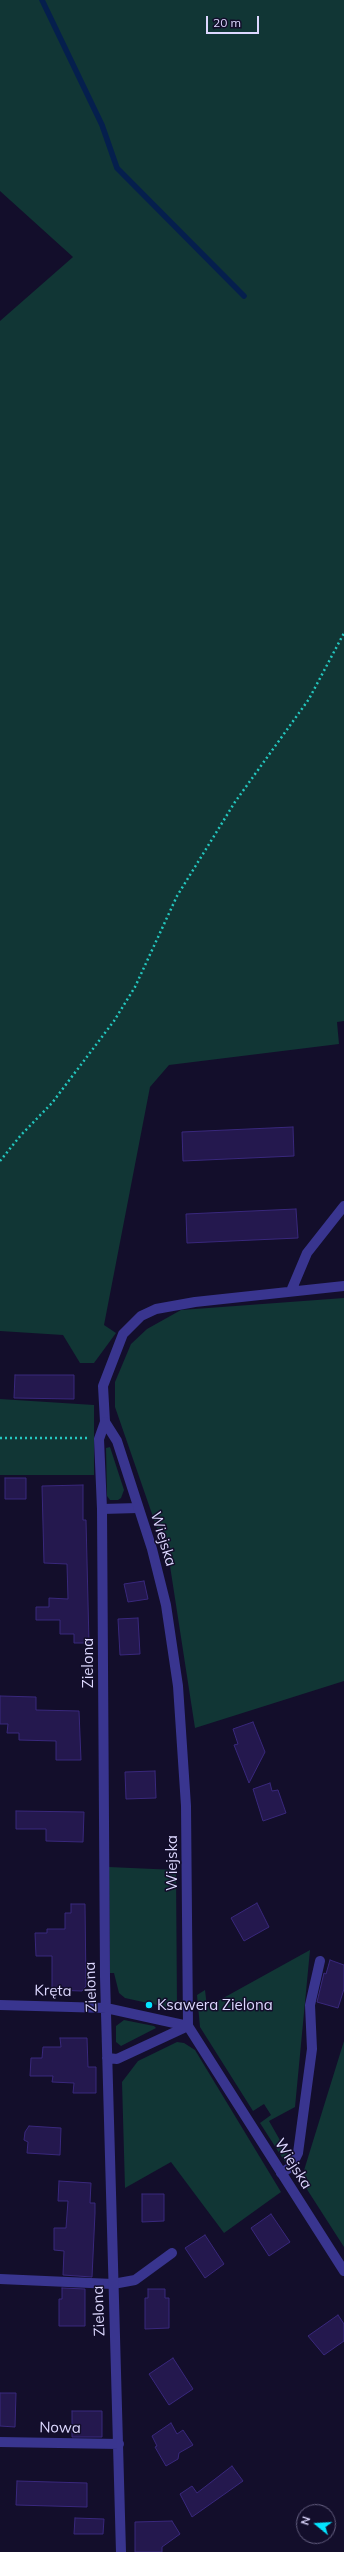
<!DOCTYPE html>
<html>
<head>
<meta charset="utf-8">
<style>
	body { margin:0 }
	#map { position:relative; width:344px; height:2552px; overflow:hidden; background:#130e2b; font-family:Mulish,sans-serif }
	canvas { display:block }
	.north { position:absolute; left:296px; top:2504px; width:40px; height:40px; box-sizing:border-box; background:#130e2b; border:1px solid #645f80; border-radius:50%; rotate:288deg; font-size:11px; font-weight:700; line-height:16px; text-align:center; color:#ddd8ff }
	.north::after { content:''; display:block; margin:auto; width:14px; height:18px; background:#04e4ff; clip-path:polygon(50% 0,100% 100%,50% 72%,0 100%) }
	.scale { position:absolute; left:206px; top:16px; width:53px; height:18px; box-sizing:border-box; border:2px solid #ddd8ff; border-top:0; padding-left:5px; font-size:12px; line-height:14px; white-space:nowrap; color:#ddd8ff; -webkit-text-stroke:3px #130e2b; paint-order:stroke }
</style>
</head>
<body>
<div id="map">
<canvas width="344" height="2552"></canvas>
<div class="north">N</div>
<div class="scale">20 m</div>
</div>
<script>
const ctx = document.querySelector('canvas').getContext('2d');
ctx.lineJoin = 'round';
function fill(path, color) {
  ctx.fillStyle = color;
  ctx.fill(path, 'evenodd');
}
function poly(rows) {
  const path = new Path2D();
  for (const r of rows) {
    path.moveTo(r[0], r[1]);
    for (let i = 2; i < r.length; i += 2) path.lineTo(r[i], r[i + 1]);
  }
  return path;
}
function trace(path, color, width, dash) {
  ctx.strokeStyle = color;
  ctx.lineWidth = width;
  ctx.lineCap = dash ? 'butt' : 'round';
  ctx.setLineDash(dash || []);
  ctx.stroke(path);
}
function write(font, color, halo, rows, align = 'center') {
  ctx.font = font + ' Mulish,sans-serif';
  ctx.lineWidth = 3;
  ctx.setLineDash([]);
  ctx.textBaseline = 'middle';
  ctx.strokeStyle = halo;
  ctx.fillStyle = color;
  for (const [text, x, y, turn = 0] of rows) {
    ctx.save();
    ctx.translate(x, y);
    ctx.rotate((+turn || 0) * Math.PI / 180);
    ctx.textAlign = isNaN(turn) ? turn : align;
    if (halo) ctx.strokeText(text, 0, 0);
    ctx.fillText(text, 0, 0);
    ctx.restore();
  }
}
fill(poly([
	[0,0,344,0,344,1021,337,1022,339,1044,169,1065,150,1087,104,1325,116,1333,94,1363,80,1363,63,1335,0,1331,0,321,73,257,0,191],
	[344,1298,344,1681,195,1728,170,1566,115,1407,115,1382,131,1344,147,1329,181,1310],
	[0,1399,94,1405,94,1475,0,1475],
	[110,1447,124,1490,121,1498,118,1500,110,1500,107,1496,106,1448],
	[109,1867,176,1870,177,2007,175,2009,125,1998,119,1993,114,1973,110,1973],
	[310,1950,295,2107,269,2121,289,2156,285,2162,260,2123,271,2115,264,2104,253,2111,200,2027,197,1995,205,1990,207,2007],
	[124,2020,154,2026,156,2028,121,2046,116,2042,116,2026],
	[344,2041,344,2247,301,2180],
	[177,2042,184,2043,195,2050,281,2192,224,2233,171,2162,125,2188,122,2082,138,2061]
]), '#113635');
trace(poly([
	[42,0,102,125,117,168,244,296]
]), '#051f4d', 5.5);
const building = poly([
	[293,1127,294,1156,183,1161,182,1132,293,1127],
	[296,1209,298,1238,187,1243,186,1214,296,1209],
	[15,1375,74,1375,74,1399,14,1398,15,1375],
	[5,1478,26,1478,26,1499,5,1499,5,1478],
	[83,1485,83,1520,86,1520,89,1643,74,1643,74,1634,60,1634,60,1620,36,1620,36,1607,49,1607,49,1598,68,1599,67,1564,44,1563,42,1486,83,1485],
	[144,1581,148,1599,128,1602,124,1584,144,1581],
	[138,1618,140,1654,120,1655,118,1619,138,1618],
	[0,1696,36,1697,36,1710,79,1711,81,1760,56,1760,56,1741,19,1740,19,1733,7,1733,8,1724,0,1724,0,1696],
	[253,1722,265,1752,249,1783,234,1745,238,1744,233,1729,253,1722],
	[155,1771,156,1798,126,1799,125,1772,155,1771],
	[270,1783,272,1791,278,1790,286,1813,263,1821,253,1789,270,1783],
	[16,1811,84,1812,83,1842,46,1841,46,1829,16,1829,16,1811],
	[257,1903,269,1927,244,1941,231,1918,257,1903],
	[71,1904,85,1904,86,1986,82,1991,52,1990,52,1956,36,1956,35,1933,47,1933,47,1929,65,1929,65,1913,71,1913,71,1904],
	[330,1960,344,1965,344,1989,338,2008,317,2002,324,1973,326,1974,330,1960],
	[60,2038,87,2038,88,2067,96,2067,96,2093,73,2093,74,2083,52,2082,53,2076,30,2076,31,2058,42,2058,43,2047,61,2047,60,2038],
	[29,2126,61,2128,60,2155,27,2153,28,2142,24,2140,25,2132,29,2126],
	[59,2181,91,2183,90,2203,95,2203,95,2213,92,2277,63,2275,64,2251,54,2250,54,2228,66,2228,68,2201,58,2201,59,2181],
	[142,2194,164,2194,164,2221,142,2222,142,2194],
	[271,2214,290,2242,269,2256,251,2228,271,2214],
	[205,2235,224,2264,205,2278,185,2248,205,2235],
	[62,2288,85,2289,85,2326,59,2326,59,2299,62,2299,62,2288],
	[148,2289,165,2289,165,2298,169,2298,169,2328,145,2329,145,2298,148,2298,148,2289],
	[338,2315,344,2324,344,2341,324,2355,308,2336,338,2315],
	[173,2358,193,2389,169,2405,149,2374,173,2358],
	[0,2393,16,2393,15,2427,0,2426,0,2393],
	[72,2411,102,2411,102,2437,72,2437,72,2411],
	[171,2423,177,2434,183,2430,193,2445,179,2453,178,2459,166,2466,155,2447,157,2446,152,2436,171,2423],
	[232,2466,243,2481,192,2517,180,2494,192,2486,197,2493,232,2466],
	[17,2481,87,2483,87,2507,16,2505,17,2481],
	[75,2518,104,2519,103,2534,74,2534,75,2518],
	[172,2521,180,2534,162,2547,162,2552,135,2552,135,2522,172,2521]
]);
fill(building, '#24184e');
trace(building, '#39287c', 1);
trace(poly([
	[0,1161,21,1135,52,1103,114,1021,135,987,177,896,235,802,309,699,344,633],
	[0,1438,87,1438]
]), '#24c7bf', 2.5, [2, 3]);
trace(poly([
	[291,1291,307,1253,344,1206],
	[105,1422,103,1386,123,1334,141,1316,156,1309,195,1302,344,1286],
	[102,1509,138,1508],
	[281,2173,291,2167,298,2153,312,2049,310,2005,320,1961],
	[0,2279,113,2284,135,2280,172,2253]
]), '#39358f', 10);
trace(poly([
	[105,1422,99,1439,102,1509,105,1977,121,2552],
	[105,1422,117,1441,152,1549,166,1605,178,1686,186,1806,188,2026,344,2271],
	[0,2005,106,2008,188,2026],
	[107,2058,117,2059,188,2026],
	[0,2442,119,2444]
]), '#39358f', 10);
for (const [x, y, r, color] of [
	[149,2005,4,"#04e4ff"]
]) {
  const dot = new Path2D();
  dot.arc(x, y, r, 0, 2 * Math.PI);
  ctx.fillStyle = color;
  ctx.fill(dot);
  trace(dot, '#130e2b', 1.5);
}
write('15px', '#ddd8ff', '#130e2b', [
	["Wiejska",163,1539,73],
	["Zielona",88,1663,-90],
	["Wiejska",172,1863,-90],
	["Zielona",91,1987,-92],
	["Kręta",53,1991,1],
	["Wiejska",293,2164,58],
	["Zielona",99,2311,-92],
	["Nowa",60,2428,1]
]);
write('15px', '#ddd8ff', '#130e2b', [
	["Ksawera Zielona",157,2005]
], 'left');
</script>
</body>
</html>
